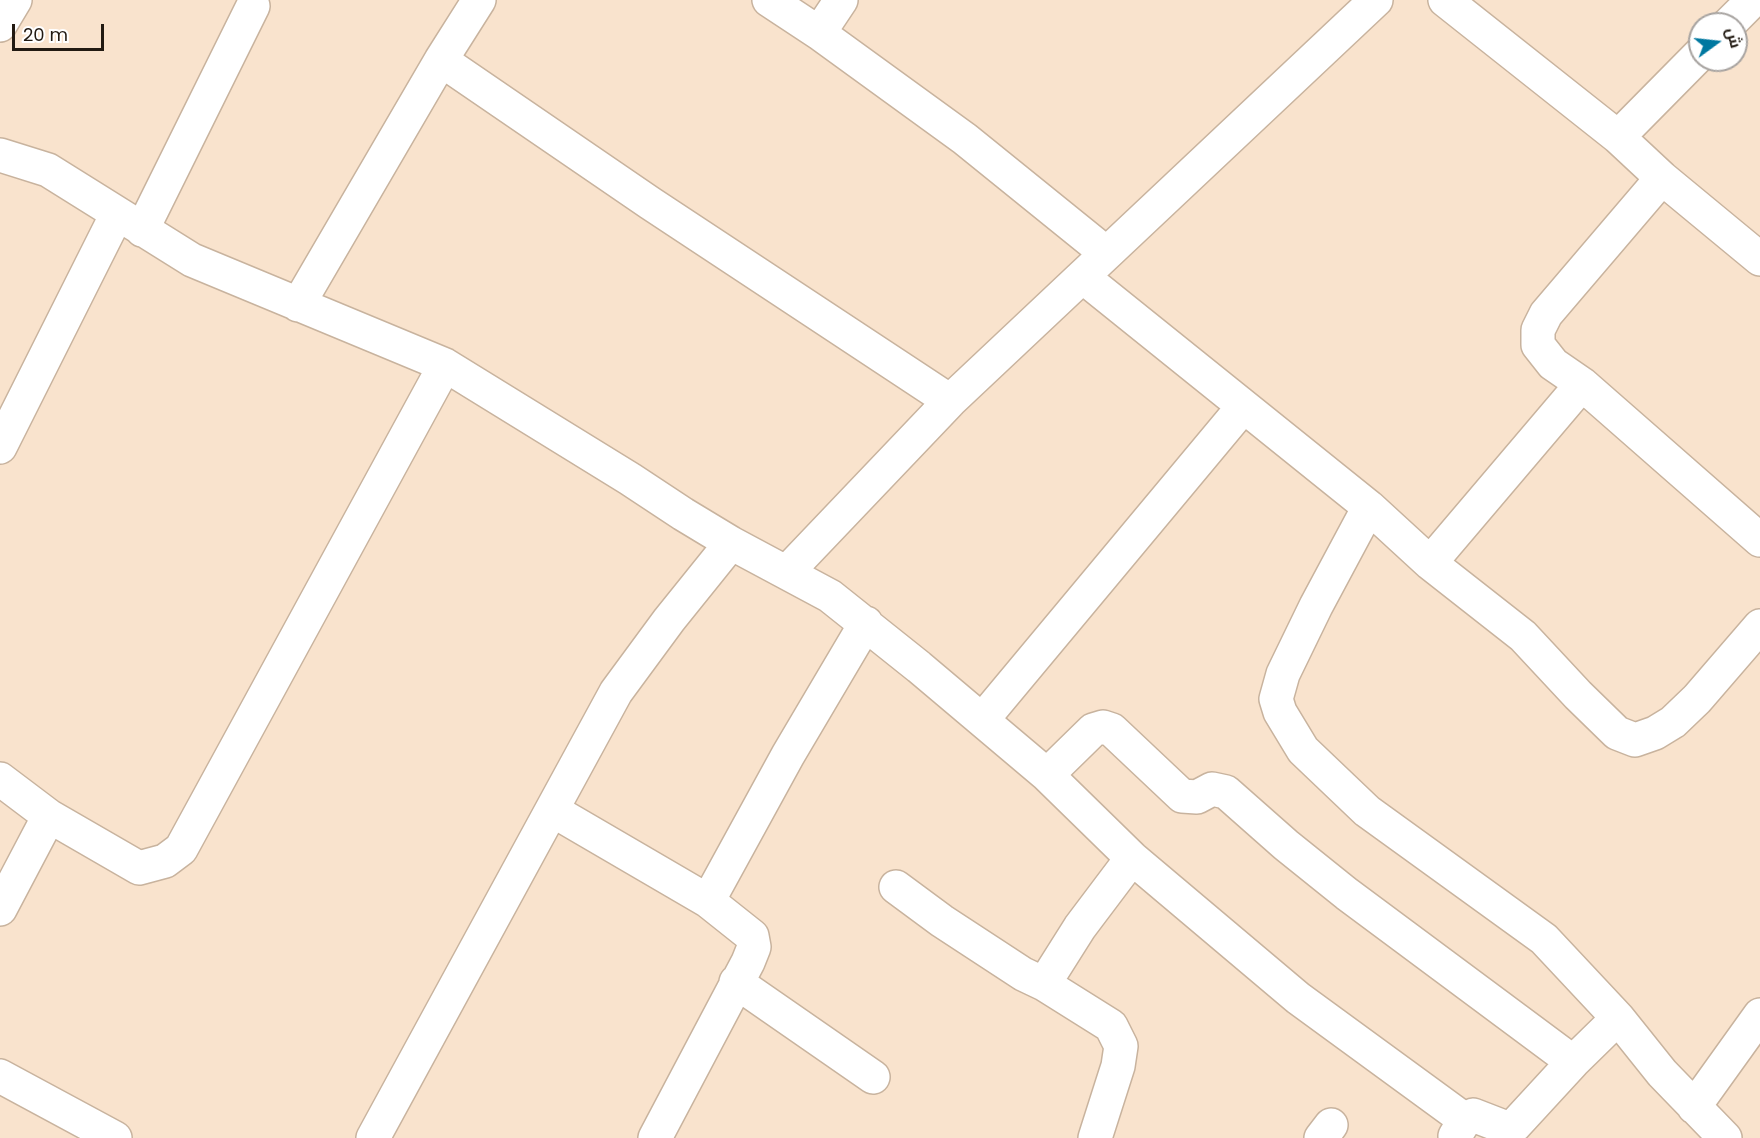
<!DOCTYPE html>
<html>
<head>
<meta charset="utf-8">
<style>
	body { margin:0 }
	#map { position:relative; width:1760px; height:1138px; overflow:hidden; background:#f9e3cd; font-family:Poppins,Cairo,sans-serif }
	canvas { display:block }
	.north { position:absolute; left:1688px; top:12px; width:60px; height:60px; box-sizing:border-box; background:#fff; border:2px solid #a7a3a0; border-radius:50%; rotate:75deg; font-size:16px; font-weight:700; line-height:24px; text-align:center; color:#221a12 }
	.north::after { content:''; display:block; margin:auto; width:21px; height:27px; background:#0078a0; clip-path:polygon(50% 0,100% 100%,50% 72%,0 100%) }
	.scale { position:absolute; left:12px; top:24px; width:92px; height:27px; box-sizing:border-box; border:3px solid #221a12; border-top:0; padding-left:8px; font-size:18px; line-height:21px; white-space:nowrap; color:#221a12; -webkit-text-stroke:4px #fff; paint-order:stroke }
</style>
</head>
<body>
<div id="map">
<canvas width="1760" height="1138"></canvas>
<div class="north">ش</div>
<div class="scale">20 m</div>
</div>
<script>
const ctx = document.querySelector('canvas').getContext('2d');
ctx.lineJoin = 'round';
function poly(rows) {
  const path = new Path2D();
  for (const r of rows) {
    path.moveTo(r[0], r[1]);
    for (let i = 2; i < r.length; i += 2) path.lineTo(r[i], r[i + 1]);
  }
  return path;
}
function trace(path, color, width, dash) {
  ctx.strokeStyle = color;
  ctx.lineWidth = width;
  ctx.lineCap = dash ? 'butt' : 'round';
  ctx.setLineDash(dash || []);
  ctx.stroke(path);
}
const minor = poly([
	[769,0,819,33,965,139,1106,253],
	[1445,0,1618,137,1662,178,1760,259],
	[1729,24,1753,0],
	[0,25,15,0],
	[819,33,841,0],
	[441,60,650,203,950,401],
	[1618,137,1700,54],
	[0,155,48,170,192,260,445,365,630,479,683,514,731,543,830,596,919,667,1047,775,1093,730,1103,727,1112,730,1182,796,1197,797,1212,789,1226,792,1286,845,1347,894,1573,1062],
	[1662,178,1546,314,1538,330,1538,345,1553,364,1582,384,1760,540],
	[142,230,253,6],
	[1083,277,1369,507,1430,563,1523,636,1578,695,1617,733,1635,740,1655,733,1673,722,1697,699,1760,626],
	[298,305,441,60,479,0],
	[0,447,117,214],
	[1369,507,1316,606,1283,674,1276,699,1280,712,1303,750,1367,811,1544,939,1618,1018,1662,1073,1725,1138],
	[1430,563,1582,384],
	[787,572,950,401,1376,0],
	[983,719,1243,407],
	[1047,775,1132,858,1298,998,1465,1120],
	[0,779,49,816,139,868,165,861,181,849,445,365],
	[552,810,708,901,752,936,754,947,748,962,655,1138],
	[896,887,942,921,1023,974,1044,984,1111,1026,1121,1046,1118,1066,1095,1138],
	[708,901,788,755,866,623],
	[0,909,49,816],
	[736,982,873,1077],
	[1044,984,1080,927,1132,858],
	[0,1076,115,1138],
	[1694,1107,1760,1015],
	[1455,1136,1465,1120,1473,1115,1504,1127,1515,1125,1573,1062,1618,1018],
	[373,1138,616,692,669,620,731,543],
	[1321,1138,1331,1125]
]);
trace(minor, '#c8b39e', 36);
trace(minor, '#fff', 33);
</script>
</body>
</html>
